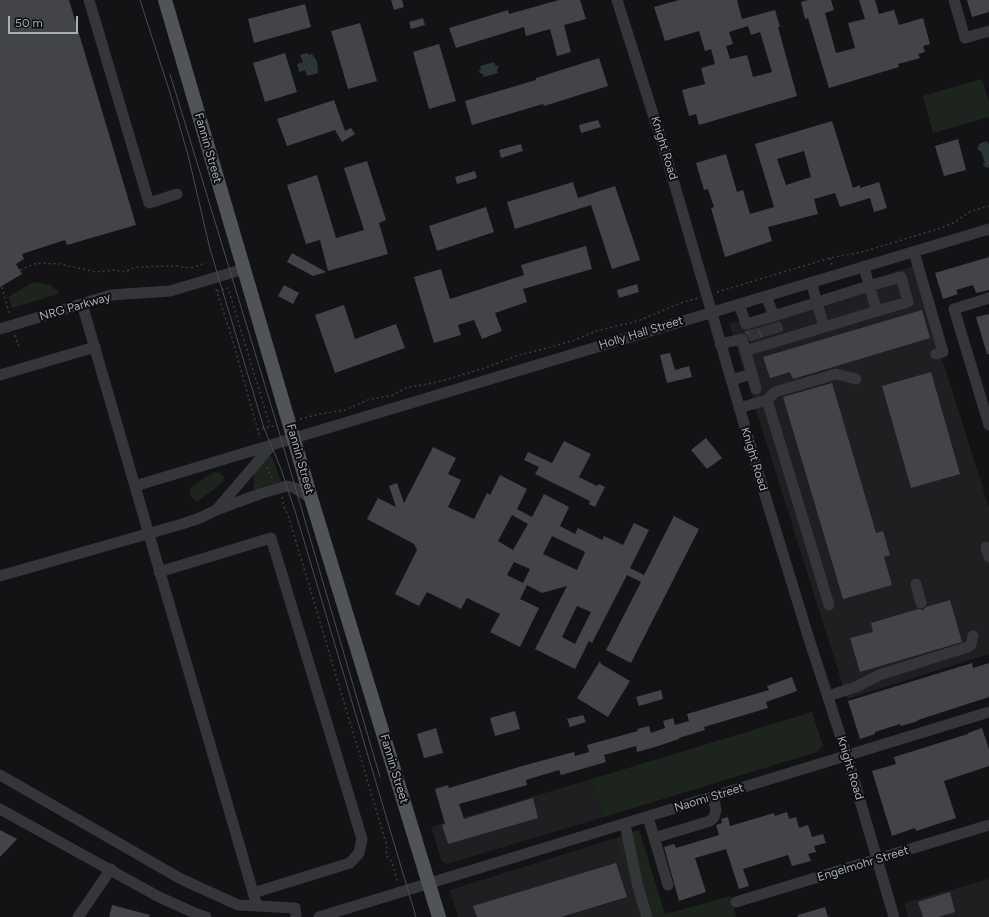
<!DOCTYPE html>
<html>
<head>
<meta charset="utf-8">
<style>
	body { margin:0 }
	#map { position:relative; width:989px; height:917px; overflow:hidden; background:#131315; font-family:Figtree,sans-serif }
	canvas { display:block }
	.scale { position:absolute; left:8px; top:16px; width:70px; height:18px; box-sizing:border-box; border:2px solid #a5adb5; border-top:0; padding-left:5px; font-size:12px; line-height:14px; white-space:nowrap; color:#a5adb5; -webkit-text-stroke:3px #0e0e10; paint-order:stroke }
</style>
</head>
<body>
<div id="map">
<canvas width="989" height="917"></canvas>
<div class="scale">50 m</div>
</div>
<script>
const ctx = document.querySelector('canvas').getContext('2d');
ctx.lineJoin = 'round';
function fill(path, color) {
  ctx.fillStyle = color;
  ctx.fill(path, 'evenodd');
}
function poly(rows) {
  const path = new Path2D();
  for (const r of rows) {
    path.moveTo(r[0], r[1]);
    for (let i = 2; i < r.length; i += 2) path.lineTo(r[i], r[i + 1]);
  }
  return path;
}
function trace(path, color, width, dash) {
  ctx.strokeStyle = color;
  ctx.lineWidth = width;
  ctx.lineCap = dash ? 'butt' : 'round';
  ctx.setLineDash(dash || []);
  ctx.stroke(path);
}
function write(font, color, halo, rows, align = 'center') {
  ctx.font = font + ' Figtree,sans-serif';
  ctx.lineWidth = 4;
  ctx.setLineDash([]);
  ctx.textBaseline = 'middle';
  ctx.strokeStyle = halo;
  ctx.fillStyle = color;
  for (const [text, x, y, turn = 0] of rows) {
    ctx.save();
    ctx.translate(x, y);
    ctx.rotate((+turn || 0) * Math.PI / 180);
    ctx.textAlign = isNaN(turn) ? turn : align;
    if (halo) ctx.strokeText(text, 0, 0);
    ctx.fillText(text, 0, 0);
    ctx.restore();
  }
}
fill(poly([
	[913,266,989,508,989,654,847,699,729,324],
	[592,779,604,817,447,864,442,862,431,827],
	[616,838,639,917,458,917,450,890],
	[989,879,989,917,908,917,904,903]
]), '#1f1f21');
fill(poly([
	[982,79,989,102,989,117,933,133,923,96],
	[35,282,51,285,59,292,58,294,12,308,9,298,10,296,28,285],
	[270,456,272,457,281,482,263,486,255,490,253,489,254,475,258,468,267,457],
	[214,472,220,473,224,477,222,483,197,502,191,497,189,491,192,486],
	[812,712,823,746,817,752,604,817,592,779],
	[639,830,665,914,731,896,736,917,639,917,616,838]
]), '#1d241d');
fill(poly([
	[308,53,309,55,312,54,317,61,318,73,307,76,305,70,299,72,297,64,303,62,300,55],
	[494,62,495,65,499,66,497,70,498,73,483,77,483,74,480,73,479,71,481,69,480,66],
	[987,141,988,144,989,143,989,167,986,168,986,166,984,167,983,164,985,163,981,151,979,151,977,147,979,146,979,144]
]), '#2c363a');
fill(poly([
	[0,0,69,0,136,225,67,245,65,240,22,254,24,259,16,264,22,274,0,287],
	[391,0,402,0,404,7,394,10],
	[559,0,580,0,586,19,564,25,571,52,557,56,550,29,526,36,524,27,456,48,449,28,508,10,509,14],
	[679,0,737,0,742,19,775,10,780,27,778,27,797,96,699,125,696,114,689,116,682,90,705,84,701,68,715,64,711,49,705,51,699,31,665,41,654,7],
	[748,26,751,35,760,32,772,72,753,77,747,55,730,59,726,46,733,44,729,32],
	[808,0,831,0,834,10,825,13,836,53,855,48,848,23,865,19,859,0,875,0,879,14,894,10,899,25,923,18,930,44,923,46,925,52,918,54,920,58,898,64,899,67,829,88,808,18,805,19,801,2],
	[967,0,989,0,989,12,972,17],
	[305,4,311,27,254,43,248,19],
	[423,18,425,25,411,29,409,22],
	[360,23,377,81,348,89,331,31],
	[439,44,456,101,429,109,413,52],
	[285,53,297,92,265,102,253,63],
	[599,58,608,86,544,106,543,104,472,125,465,101,536,80,536,78],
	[334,100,345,131,351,128,355,134,342,142,335,130,287,146,277,119],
	[598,120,601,127,581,133,579,125],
	[832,121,853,188,860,185,860,188,879,182,887,208,874,212,870,198,840,207,835,193,814,199,818,214,768,227,772,241,725,257,711,208,714,207,708,189,704,190,696,163,726,154,737,192,743,190,750,214,774,207,755,144],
	[804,151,811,177,786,185,777,159],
	[958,139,966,170,944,176,935,146],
	[521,144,523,151,501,158,499,150],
	[367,161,386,220,379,223,388,254,328,271,320,240,306,244,287,185,317,175,336,238,364,230,344,168],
	[475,171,477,178,457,184,455,177],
	[573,182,578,198,615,186,640,260,612,269,591,205,515,229,507,202],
	[486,207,494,232,437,251,429,226],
	[586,246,592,269,523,289,527,302,495,313,502,331,482,339,474,320,458,325,461,335,434,343,414,277,441,269,450,299,524,275,521,265],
	[292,253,326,272,313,276,287,262],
	[989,257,989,290,976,293,973,285,956,290,958,294,943,299,935,273],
	[637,284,639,292,619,298,617,290],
	[284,285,299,293,293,304,278,296],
	[344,305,355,339,396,324,405,348,335,373,315,315],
	[922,310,930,338,793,379,790,372,770,378,763,357],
	[989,314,989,354,987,354,976,317],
	[780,322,783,331,750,341,747,334,744,332],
	[670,353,675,370,689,366,692,377,667,383,660,355],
	[931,372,960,474,911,488,882,386],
	[832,383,876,533,883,531,890,555,884,557,892,585,843,599,783,397],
	[706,438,722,458,707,469,691,450],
	[564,441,591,454,579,477,597,486,599,484,605,487,595,507,589,504,590,501,535,474,539,467,524,460,528,452,552,463],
	[433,447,456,458,448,474,461,480,448,507,474,519,487,493,490,495,500,475,527,489,517,509,532,517,544,494,569,507,560,526,575,534,578,528,602,540,604,536,623,545,634,523,649,530,630,568,644,575,674,516,699,529,631,663,606,650,641,582,627,575,592,643,589,641,575,669,535,649,567,586,542,593,527,585,520,599,539,608,520,647,490,632,500,614,467,598,461,609,427,592,419,606,395,594,417,550,414,544,367,519,378,498,396,507,389,486,397,483,404,503],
	[512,515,528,524,513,550,498,541],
	[552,536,585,552,577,570,543,554],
	[514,562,530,569,523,583,507,575],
	[577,606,591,612,575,644,562,637],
	[950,600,962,642,860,672,850,638,873,632,871,623,918,609,923,610,926,607],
	[600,661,601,664,630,681,608,717,577,698],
	[972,663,973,668,989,663,989,697,918,720,918,721,901,726,900,724,875,732,875,734,860,739,848,701],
	[792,677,797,691,766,702,768,708,704,727,705,730,679,738,679,739,655,747,637,752,636,746,604,755,606,762,561,775,559,770,526,780,527,785,459,804,464,819,533,798,538,818,448,844,442,825,445,824,435,789,448,785,449,788,522,766,574,752,575,756,589,752,587,745,638,731,637,729,649,726,651,733,665,728,663,721,673,718,675,725,689,721,687,714,769,690,767,686],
	[661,690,663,699,639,706,636,697],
	[515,711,520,729,495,736,490,718],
	[583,715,586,722,570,727,567,719],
	[436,728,443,753,424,758,417,734],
	[982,728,989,749,989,766,944,781,956,818,916,831,915,828,892,836,872,771,896,764,894,757,968,734,968,733],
	[787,812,789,819,796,817,799,828,808,825,812,837,823,834,826,843,814,846,816,852,808,854,811,861,792,866,788,855,743,869,749,886,739,889,726,849,695,858,706,892,679,901,664,847,674,844,676,848,719,835,716,825,722,823,721,819,728,817,730,826,774,813,775,816],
	[0,830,17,839,0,857],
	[616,863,627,897,561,917,477,917,473,906],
	[950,892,955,912,938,917,923,917,918,902],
	[112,905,150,915,149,917,109,917],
	[825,907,828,917,798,917,798,915]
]), '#424448');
trace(poly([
	[774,323,777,333],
	[764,326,767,336],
	[753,329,755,339]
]), '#303235', 11, [11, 5.5]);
trace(poly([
	[830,258,832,265],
	[20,270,37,263,60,264,96,272,115,270,125,272,136,267,176,266,191,268,206,263],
	[2,287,10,316],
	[216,289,232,338,260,438],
	[217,291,228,288,270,426],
	[717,292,830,258,862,252,941,228,955,222,971,211,989,206],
	[15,335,19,347],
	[300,419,319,414,345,410,370,399,391,396,406,388,438,382,485,368,519,355,536,351,575,340,596,331,638,321,681,303,698,298],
	[257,430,277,425],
	[267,467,270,475,273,479],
	[282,497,284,507,288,515,387,846,386,855,392,862,398,883]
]), '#3a3d40', 1.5, [2, 3]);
trace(poly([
	[89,0,149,203,177,194],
	[617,0,665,152,761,482,809,639,847,756,894,917],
	[954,0,965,38,989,31],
	[914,252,943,352,936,354],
	[811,282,824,327],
	[989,298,954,309,989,425],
	[82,304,257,906],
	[739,304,746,324,774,316,766,296],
	[774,316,869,286,864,266],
	[0,329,111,295,170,291,244,269],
	[720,344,742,339,752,374,731,380],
	[745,351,877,311,908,302,901,277,869,286,877,311],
	[752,374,756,389],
	[0,375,95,347],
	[767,400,829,605],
	[739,408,767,400,775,392,836,374,856,379],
	[135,486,989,229],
	[218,508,271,446],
	[986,547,989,557],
	[159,572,271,538,362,839,359,853,350,863,253,893],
	[0,576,182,524,200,518,216,510,262,493,276,489,287,486,295,488,311,498],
	[916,584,921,603],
	[828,696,856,687,879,675,968,647,971,644,973,636],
	[0,775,181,879,238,905,295,908,296,917],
	[0,809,159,897,197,914,206,917],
	[648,817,668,885],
	[625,824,638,887,647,917],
	[654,838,710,821,714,817,716,810,713,797],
	[736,902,989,825],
	[78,917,111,869],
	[319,917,989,712]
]), '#343639', 11);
trace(poly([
	[165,0,311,498,439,917]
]), '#505358', 14);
trace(poly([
	[140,0,171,96,188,155,210,249,222,289,264,428,281,469,296,514,416,917],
	[170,74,277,425,380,777]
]), '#494c50', 1);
write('12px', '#a5adb5', '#0e0e10', [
	["Fannin Street",208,148,74],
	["Knight Road",664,148,73],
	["NRG Parkway",75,307,-16],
	["Holly Hall Street",641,333,-17],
	["Fannin Street",300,459,74],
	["Knight Road",754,459,73],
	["Knight Road",850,768,73],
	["Fannin Street",394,769,73],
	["Naomi Street",709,798,-17],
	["Engelmohr Street",863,864,-17]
]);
</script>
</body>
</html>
